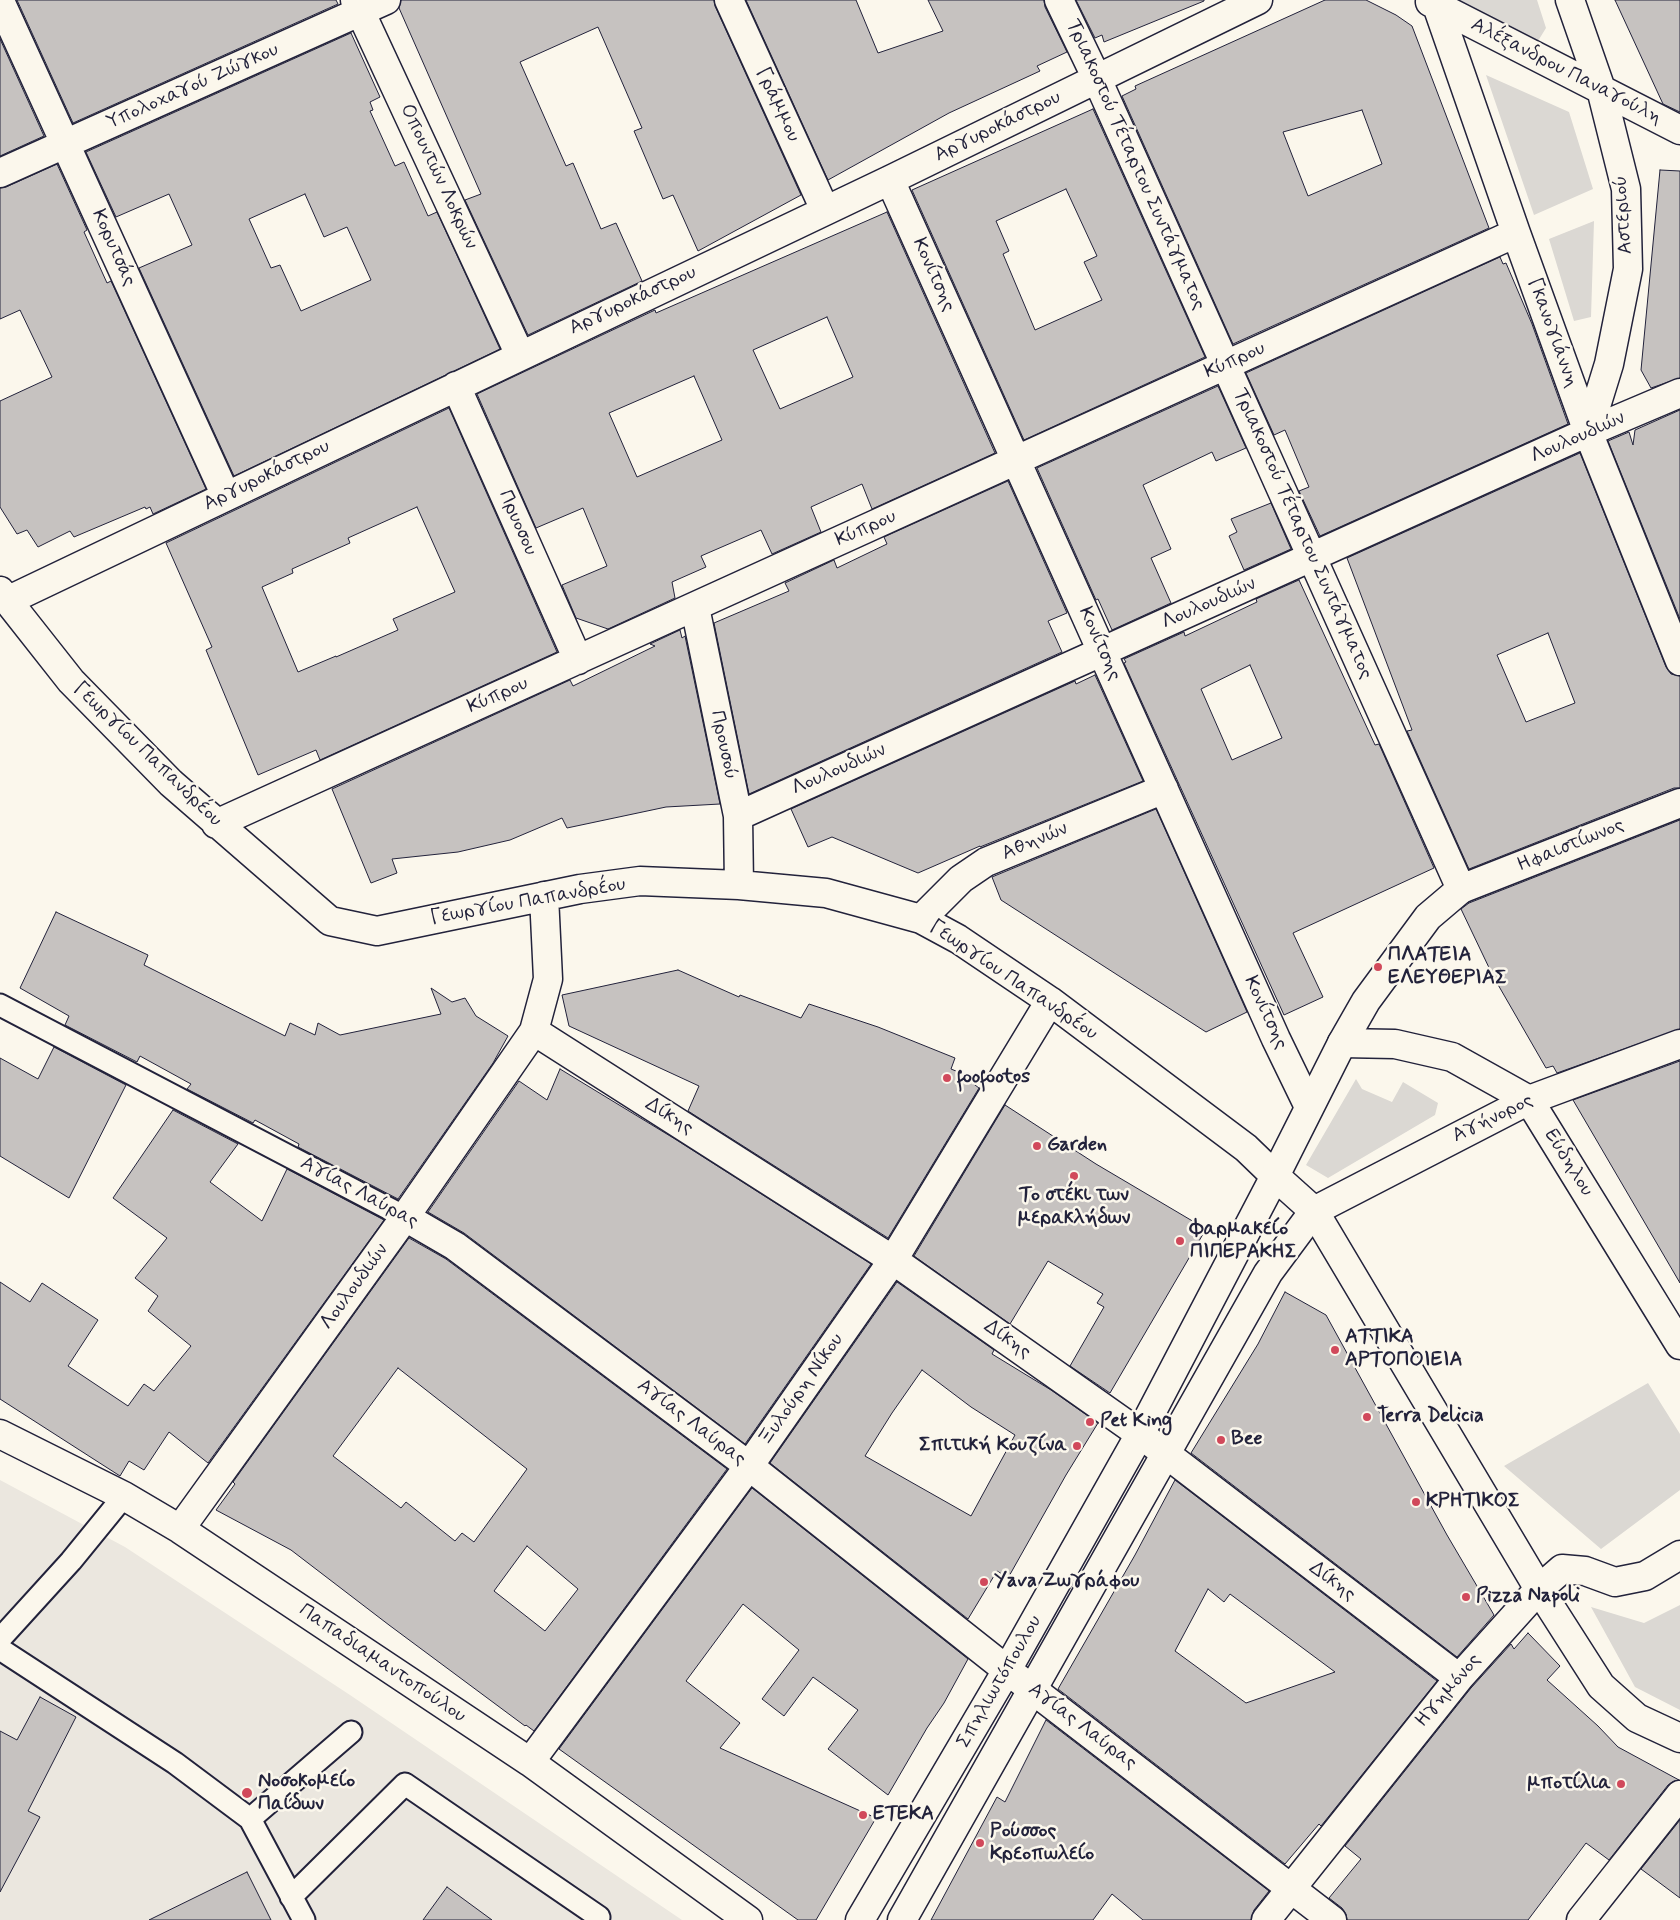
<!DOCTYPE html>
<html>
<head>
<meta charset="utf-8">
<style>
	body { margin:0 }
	canvas { display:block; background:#fbf7ec }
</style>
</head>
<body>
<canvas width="1680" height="1920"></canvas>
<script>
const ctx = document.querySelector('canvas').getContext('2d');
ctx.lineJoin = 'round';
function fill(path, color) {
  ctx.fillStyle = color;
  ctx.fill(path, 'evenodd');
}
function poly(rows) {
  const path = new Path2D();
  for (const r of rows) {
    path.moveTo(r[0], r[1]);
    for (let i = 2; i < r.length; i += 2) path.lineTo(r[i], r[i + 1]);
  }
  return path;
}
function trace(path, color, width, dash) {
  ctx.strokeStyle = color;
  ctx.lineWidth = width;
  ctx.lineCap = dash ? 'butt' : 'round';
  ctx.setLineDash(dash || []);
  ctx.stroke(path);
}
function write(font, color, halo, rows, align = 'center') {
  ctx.font = font + ' Mynerve,sans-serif';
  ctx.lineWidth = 5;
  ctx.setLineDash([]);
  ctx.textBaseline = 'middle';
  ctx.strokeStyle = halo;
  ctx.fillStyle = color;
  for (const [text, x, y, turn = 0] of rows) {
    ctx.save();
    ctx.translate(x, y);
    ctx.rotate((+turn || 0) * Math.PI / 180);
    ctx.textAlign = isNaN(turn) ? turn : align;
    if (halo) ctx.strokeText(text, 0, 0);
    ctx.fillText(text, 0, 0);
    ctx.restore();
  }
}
fill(poly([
	[0,1480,125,1547,350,1695,682,1920,0,1920]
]), '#ebe7df');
fill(poly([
	[1446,0,1537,0,1546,28,1538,41,1521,41],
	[1486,75,1569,112,1593,189,1534,215],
	[1594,221,1591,317,1574,321,1549,239],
	[1356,1079,1362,1089,1392,1102,1403,1082,1438,1103,1435,1115,1328,1178,1306,1165],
	[1648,1383,1680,1434,1680,1490,1601,1549,1504,1466],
	[1680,1605,1680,1710,1635,1687,1591,1607,1644,1623]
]), '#dbd8d3');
const building = poly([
	[17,0,336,0,338,4,73,123,17,0],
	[401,0,714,0,715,6,801,195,698,251,673,195,663,199,634,131,642,128,598,27,520,62,566,166,573,163,601,229,616,223,642,281,528,335,465,200,481,194,399,8,401,0],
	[746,0,856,0,878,53,943,31,928,0,1044,0,1045,7,1067,52,1037,66,1040,71,949,113,828,180,746,0],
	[1076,0,1204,0,1204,1,1104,42,1102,35,1095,38,1076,0],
	[1325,0,1366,0,1396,15,1412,26,1489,228,1233,344,1122,96,1136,89,1135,86,1325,0],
	[1362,110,1382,164,1308,196,1283,132,1362,110],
	[1615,0,1680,0,1680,112,1663,104,1615,0],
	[351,33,380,97,370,102,373,110,370,111,395,166,404,162,428,216,437,212,500,349,234,476,139,268,192,245,169,194,116,217,86,152,351,33],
	[305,194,324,237,347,227,371,280,301,311,280,265,271,268,249,219,305,194],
	[0,39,44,136,0,156,0,39],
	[1093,109,1205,357,1024,440,912,190,1093,109],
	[1066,189,1097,256,1084,262,1102,300,1035,330,1003,254,1009,251,996,221,1066,189],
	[57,164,87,230,84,232,107,283,111,281,206,489,153,514,150,507,146,509,145,507,74,537,70,531,38,547,27,530,17,534,0,507,0,401,52,377,20,310,0,319,0,188,6,187,57,164],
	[1660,170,1680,171,1680,378,1651,388,1641,370,1660,170],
	[887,212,995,453,872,509,862,484,811,507,821,532,772,554,761,530,701,556,706,567,672,582,675,598,608,629,576,618,562,585,607,566,583,508,536,528,477,394,655,310,656,313,887,212],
	[827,317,853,377,780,409,753,350,827,317],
	[694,376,722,440,637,477,609,413,694,376],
	[1500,257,1503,264,1506,263,1532,324,1568,424,1320,536,1299,491,1309,487,1285,430,1274,435,1246,373,1500,257],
	[1218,386,1246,448,1216,461,1212,452,1143,485,1171,549,1151,558,1171,603,1112,630,1098,599,1096,600,1037,468,1218,386],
	[449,408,557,652,320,760,316,750,258,775,206,650,212,647,166,543,449,408],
	[417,507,455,592,393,619,398,630,336,657,336,656,298,672,262,587,293,573,292,569,350,543,348,538,417,507],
	[1680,410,1680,619,1608,441,1629,432,1633,445,1635,430,1680,410],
	[1580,453,1666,667,1671,674,1680,676,1680,788,1674,788,1469,869,1407,731,1412,730,1347,558,1580,453],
	[1548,633,1575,703,1526,722,1497,655,1548,633],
	[1008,481,1067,613,1048,621,1062,652,749,794,714,623,789,591,785,583,834,560,837,568,887,544,884,537,1008,481],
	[1271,503,1291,549,1244,570,1229,536,1237,532,1231,519,1271,503],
	[1299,580,1375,745,1379,744,1434,868,1293,933,1323,997,1284,1015,1124,663,1126,662,1124,659,1184,632,1185,636,1257,602,1256,599,1299,580],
	[1250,665,1282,738,1232,760,1201,689,1250,665],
	[680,630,682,638,685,636,720,804,666,807,567,828,562,818,510,840,458,852,392,859,397,873,371,883,332,789,570,680,573,686,655,646,650,644,680,630],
	[1095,675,1143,781,980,847,980,846,918,873,832,837,808,847,791,809,1075,681,1076,684,1095,675],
	[1156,809,1247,1012,1206,1032,1001,900,992,877,1156,809],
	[1680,820,1680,1029,1557,1073,1553,1066,1546,1068,1493,976,1461,909,1469,903,1680,820],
	[56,912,148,955,144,965,285,1036,290,1023,315,1035,318,1023,340,1035,441,1014,431,988,452,1002,465,998,476,1016,508,1036,493,1063,398,1199,298,1147,299,1144,255,1120,253,1123,187,1089,191,1084,140,1056,137,1062,65,1025,69,1016,20,988,56,912],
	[678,970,739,997,740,995,801,1018,809,1004,878,1027,955,1058,951,1069,973,1078,971,1082,979,1088,888,1238,688,1111,699,1086,569,1026,562,995,678,970],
	[54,1047,126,1085,69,1198,0,1156,0,1058,38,1079,54,1047],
	[1680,1061,1680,1283,1573,1100,1680,1061],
	[560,1069,675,1139,871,1264,745,1444,464,1233,428,1212,519,1081,547,1100,560,1069],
	[1005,1105,1096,1164,1206,1229,1110,1393,1070,1366,1104,1307,1097,1303,1103,1294,1048,1261,1010,1324,914,1256,1005,1105],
	[173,1110,238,1144,210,1182,262,1221,287,1169,384,1220,208,1463,169,1432,144,1470,129,1461,120,1476,0,1399,0,1282,30,1302,42,1283,98,1320,68,1366,128,1406,144,1384,154,1391,191,1346,148,1311,158,1296,135,1278,167,1238,113,1198,173,1110],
	[409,1238,446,1259,727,1469,534,1731,526,1725,525,1726,389,1625,291,1550,216,1510,235,1484,233,1482,409,1238],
	[398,1368,527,1469,474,1542,462,1533,455,1541,406,1502,401,1508,333,1456,398,1368],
	[527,1546,578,1589,545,1631,494,1591,527,1546],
	[897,1282,994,1350,992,1354,1051,1390,1098,1423,1066,1475,1008,1578,997,1571,968,1619,770,1463,897,1282],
	[922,1370,971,1407,1015,1435,971,1516,865,1456,892,1413,922,1370],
	[1285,1292,1326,1315,1447,1535,1494,1615,1457,1657,1191,1453,1258,1344,1285,1292],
	[1175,1480,1437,1681,1321,1826,1319,1824,1285,1864,1058,1689,1135,1555,1175,1480],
	[1208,1589,1224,1602,1230,1594,1335,1672,1246,1703,1175,1651,1208,1589],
	[752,1488,968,1659,944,1703,927,1728,888,1795,828,1749,858,1710,813,1677,784,1716,762,1699,799,1650,743,1604,686,1681,740,1723,720,1748,876,1818,816,1920,798,1920,559,1749,752,1488],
	[1528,1633,1560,1666,1547,1680,1598,1726,1618,1747,1679,1780,1674,1781,1668,1785,1609,1860,1586,1843,1528,1920,1347,1920,1346,1914,1342,1908,1329,1898,1361,1859,1345,1846,1471,1688,1511,1644,1514,1649,1528,1633],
	[40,1697,76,1717,28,1811,40,1817,0,1892,0,1731,17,1740,40,1697],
	[1046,1720,1269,1891,1254,1910,1251,1920,1143,1920,1112,1894,1093,1920,931,1920,997,1797,1005,1802,1046,1720],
	[1680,1820,1680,1898,1641,1869,1680,1820],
	[247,1872,271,1920,149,1920,247,1872],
	[447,1887,492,1920,423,1920,447,1887]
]);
fill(building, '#c6c2c0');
trace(building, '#22223b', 1);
const lane = poly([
	[0,1005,405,1217],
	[0,1639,71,1561,124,1496],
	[0,1649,175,1763,250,1819,304,1920],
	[250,1819,351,1732],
	[291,1897,405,1784,599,1917]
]);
const street = poly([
	[355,0,520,355],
	[729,0,825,210],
	[1059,0,1097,79,1461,889,1680,803],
	[1435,0,1516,233,1588,432,1680,661],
	[1570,0,1601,89,1626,189,1628,269,1609,364,1588,432],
	[0,1,226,496],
	[1430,2,1680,130],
	[0,173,386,0],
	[890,180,1276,1039,1309,1107],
	[456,386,578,660],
	[0,591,71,681,171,783,330,921,377,931,580,889,640,881,739,885,826,893,921,919,958,939,1050,1001,1246,1148,1275,1176],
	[7,601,890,180,1258,0],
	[695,607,738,816,739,885],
	[738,816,1588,432,1680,393],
	[216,824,1516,233],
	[921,919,961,879,986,862,1164,789],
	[534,1031,893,1260,1140,1434,1459,1678],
	[1342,1043,1395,1044,1452,1057,1529,1100,1680,1345],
	[1314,1211,1539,1589,1601,1686,1637,1718,1680,1738],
	[405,1217,455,1246,749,1466,1007,1670,1332,1920],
	[0,1434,124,1496,180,1529,530,1762,748,1920],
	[180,1529,405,1217,534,1031,548,979,544,896],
	[530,1762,749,1466,893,1260,1050,1001],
	[1266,1920,1459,1678,1539,1589,1562,1569,1585,1571,1615,1582,1645,1576,1680,1555],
	[1581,1920,1680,1795]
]);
const secondary = poly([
	[1275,1176,1314,1211],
	[860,1920,1007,1670,1140,1434,1275,1176,1342,1043,1366,1001,1428,917,1461,889],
	[902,1920,1268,1273,1314,1211,1529,1100,1680,1044]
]);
trace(lane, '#22223b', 25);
trace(street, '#22223b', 31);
trace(secondary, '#22223b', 31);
trace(lane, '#fbf7ec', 21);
trace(street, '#fbf7ec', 28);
trace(secondary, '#fbf7ec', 28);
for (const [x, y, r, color] of [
	[1378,967,5,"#d1495b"],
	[947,1078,5,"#d1495b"],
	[1037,1146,5,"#d1495b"],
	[1074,1176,5,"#d1495b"],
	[1180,1241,5,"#d1495b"],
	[1335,1350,5,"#d1495b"],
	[1367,1417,5,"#d1495b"],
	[1090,1422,5,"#d1495b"],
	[1221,1440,5,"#d1495b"],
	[1077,1446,5,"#d1495b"],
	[1416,1502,5,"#d1495b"],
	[984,1582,5,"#d1495b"],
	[1466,1597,5,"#d1495b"],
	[1621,1784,5,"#d1495b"],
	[247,1793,6,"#d1495b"],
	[863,1815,5,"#d1495b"],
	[980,1843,5,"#d1495b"]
]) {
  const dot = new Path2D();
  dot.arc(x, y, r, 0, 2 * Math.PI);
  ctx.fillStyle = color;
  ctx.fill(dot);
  trace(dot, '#fbf7ec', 2);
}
write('20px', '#22223b', '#fbf7ec', [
	["Αλέξανδρου Παναγούλη",1566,72,27],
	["Υπολοχαγού Ζώγκου",193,87,-24],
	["Γράμμου",777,105,65],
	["Αργυροκάστρου",998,127,-26],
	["Τριακοστού Τέταρτου Συντάγματος",1135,165,66],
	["Οπουντών Λοκρών",438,177,65],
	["Αστεριού",1624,215,-94],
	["Κορυτσάς",113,248,66],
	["Κονίτσης",933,275,66],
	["Αργυροκάστρου",633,301,-25],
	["Γκανογιάννη",1552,333,70],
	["Κύπρου",1235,361,-24],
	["Λουλουδιών",1578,438,-24],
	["Αργυροκάστρου",267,476,-26],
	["Πρυοσου",517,523,66],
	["Κύπρου",866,529,-24],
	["Τριακοστού Τέταρτου Συντάγματος",1302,534,66],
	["Λουλουδιών",1209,604,-24],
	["Κονίτσης",1099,644,66],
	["Κύπρου",498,696,-24],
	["Προυσού",723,745,78],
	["Γεωργίου Παπανδρέου",147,755,44],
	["Λουλουδιών",839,770,-24],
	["Αθηνών",1035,842,-23],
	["Ηφαιστίωνος",1571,846,-22],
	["Γεωργίου Παπανδρέου",528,902,-10],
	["Γεωργίου Παπανδρέου",1013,981,34],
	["Κονίτσης",1265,1013,65],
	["Δίκης",669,1117,32],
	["Αγήνορος",1493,1119,-26],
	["Εύδηλου",1568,1163,58],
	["Αγίας Λαύρας",359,1193,28],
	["Λουλουδιών",355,1287,-54],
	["Δίκης",1007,1340,35],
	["Ξυλούρη Νίκου",802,1390,-55],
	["Αγίας Λαύρας",691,1423,37],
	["Δίκης",1332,1582,37],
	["Παπαδιαμαντοπούλου",382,1664,34],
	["Σπηλιωτόπουλου",1000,1682,-60],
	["Ηγημόνος",1449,1691,-50],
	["Αγίας Λαύρας",1082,1727,37]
]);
write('bold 20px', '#22223b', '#fbf7ec', [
	["ΠΛΑΤΕΙΑ",1388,956],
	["ΕΛΕΥΘΕΡΙΑΣ",1388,979],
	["foofootos",957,1078],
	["Garden",1047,1146],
	["Το στέκι των",1074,1196,"center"],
	["μερακλήδων",1074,1219,"center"],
	["Φαρμακείο",1190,1230],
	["ΠΙΠΕΡΑΚΗΣ",1190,1253],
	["ΑΤΤΙΚΑ",1345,1338],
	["ΑΡΤΟΠΟΙΕΙΑ",1345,1361],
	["Terra Delicia",1377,1417],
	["Pet King",1100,1422],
	["Bee",1231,1440],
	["Σπιτική Κουζίνα",1067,1446,"right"],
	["ΚΡΗΤΙΚΟΣ",1426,1502],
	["Yava Ζωγράφου",994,1582],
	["Pizza Napoli",1476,1597],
	["Νοσοκομείο",258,1782],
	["Παίδων",258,1805],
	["μποτίλια",1611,1784,"right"],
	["ΕΤΕΚΑ",873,1815],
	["Ρούσσος",990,1832],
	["Κρεοπωλείο",990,1855]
], 'left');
</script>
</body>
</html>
